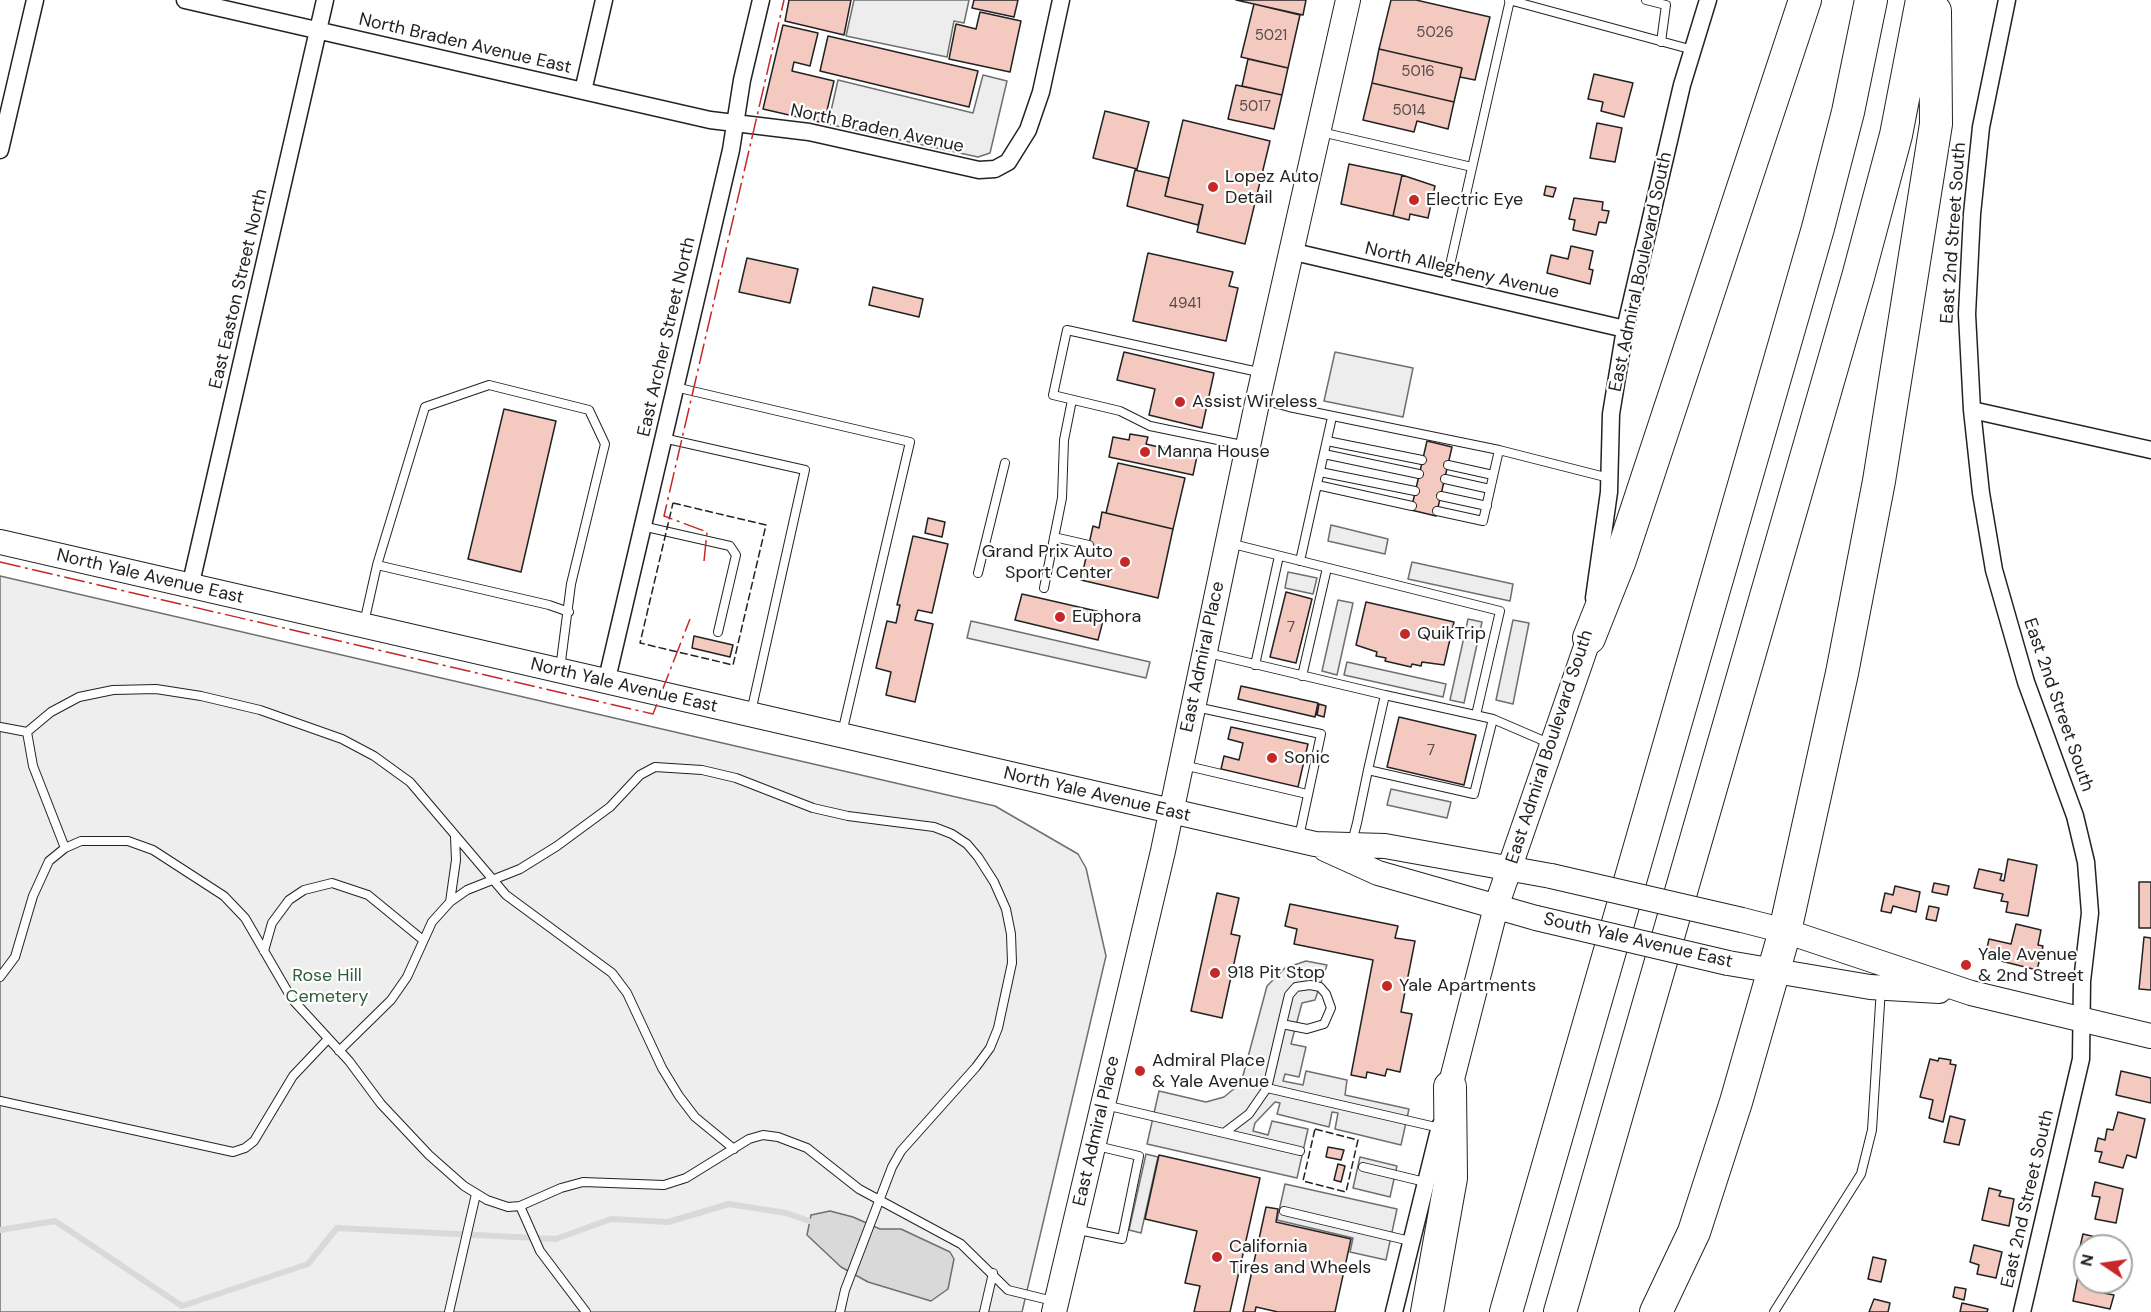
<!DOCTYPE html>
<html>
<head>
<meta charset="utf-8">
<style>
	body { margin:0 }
	#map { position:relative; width:2151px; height:1312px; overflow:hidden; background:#fff; font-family:"DM Sans",sans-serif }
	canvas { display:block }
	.north { position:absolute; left:2073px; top:1234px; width:60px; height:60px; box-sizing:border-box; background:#fff; border:2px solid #a7a7a7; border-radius:50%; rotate:283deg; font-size:16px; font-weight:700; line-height:24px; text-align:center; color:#222 }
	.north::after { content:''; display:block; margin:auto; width:21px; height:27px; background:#c62828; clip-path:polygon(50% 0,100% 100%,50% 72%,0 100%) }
</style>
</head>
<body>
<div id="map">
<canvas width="2151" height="1312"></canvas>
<div class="north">N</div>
</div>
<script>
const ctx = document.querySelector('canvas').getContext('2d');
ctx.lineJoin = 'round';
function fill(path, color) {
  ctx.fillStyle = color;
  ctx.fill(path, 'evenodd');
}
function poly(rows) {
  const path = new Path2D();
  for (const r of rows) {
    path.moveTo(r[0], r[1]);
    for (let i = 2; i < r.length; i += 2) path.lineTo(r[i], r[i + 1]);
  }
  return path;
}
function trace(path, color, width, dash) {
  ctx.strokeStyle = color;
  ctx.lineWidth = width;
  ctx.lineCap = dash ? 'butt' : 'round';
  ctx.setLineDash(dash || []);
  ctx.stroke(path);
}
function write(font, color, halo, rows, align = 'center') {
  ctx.font = font + ' "DM Sans",sans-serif';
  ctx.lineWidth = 4.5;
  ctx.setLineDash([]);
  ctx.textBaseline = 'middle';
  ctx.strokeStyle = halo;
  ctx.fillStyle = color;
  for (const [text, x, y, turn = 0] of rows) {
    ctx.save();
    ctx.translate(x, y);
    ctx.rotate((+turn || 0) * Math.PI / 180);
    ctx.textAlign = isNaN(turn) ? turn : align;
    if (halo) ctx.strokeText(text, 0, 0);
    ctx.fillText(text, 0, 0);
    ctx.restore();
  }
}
const green = poly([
	[0,576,995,806,1078,854,1086,868,1106,956,1022,1312,0,1312,0,576]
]);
fill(green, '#eee');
trace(green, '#6f6f6f', 1.5);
const parking = poly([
	[854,0,969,0,964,23,954,21,947,57,846,36,854,0],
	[983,75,1007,81,990,153,978,157,828,124,838,80,973,113,983,75],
	[1335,352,1413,368,1403,417,1324,401,1335,352],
	[1331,525,1388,539,1385,554,1328,541,1331,525],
	[1412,562,1513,584,1510,601,1408,579,1412,562],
	[1288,572,1317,578,1313,594,1285,588,1288,572],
	[1338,600,1353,603,1337,675,1322,671,1338,600],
	[1468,619,1482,622,1464,703,1450,700,1468,619],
	[1513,620,1529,623,1513,704,1496,700,1513,620],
	[971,621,1150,662,1146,678,967,638,971,621],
	[1347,662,1446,684,1443,697,1344,675,1347,662],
	[1391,789,1451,802,1447,818,1387,805,1391,789],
	[1306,961,1327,965,1315,1000,1302,1003,1291,1044,1306,1047,1299,1077,1285,1074,1283,1081,1303,1085,1306,1071,1347,1080,1345,1095,1409,1109,1401,1145,1335,1129,1338,1113,1332,1112,1329,1127,1277,1114,1280,1103,1275,1102,1255,1123,1253,1131,1268,1135,1272,1121,1308,1129,1297,1178,1147,1144,1159,1091,1206,1102,1224,1097,1241,1083,1267,986,1285,968,1306,961],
	[1146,1154,1158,1157,1141,1233,1129,1230,1146,1154],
	[1360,1157,1397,1166,1390,1197,1353,1188,1360,1157],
	[1285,1184,1397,1209,1386,1260,1350,1252,1353,1238,1277,1220,1285,1184]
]);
fill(parking, '#ededed');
trace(parking, '#6f6f6f', 1.5);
const water = poly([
	[830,1211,853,1217,880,1229,901,1229,950,1252,954,1259,948,1289,931,1301,868,1282,841,1267,807,1235,811,1215,830,1211]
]);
fill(water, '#d9d9d9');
trace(water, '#6f6f6f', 1.5);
trace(poly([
	[0,1230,55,1221,182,1306,308,1264,337,1228,556,1239,611,1219,668,1222,729,1204,786,1213,809,1221]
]), '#d9d9d9', 6);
const building = poly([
	[789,0,851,0,844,35,785,21,789,0],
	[974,0,1018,0,1014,17,972,8,974,0],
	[1236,0,1306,0,1303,15,1236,0],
	[1391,0,1416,0,1490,17,1475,80,1460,77,1462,68,1379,49,1391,0],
	[1254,4,1300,15,1288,68,1241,57,1254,4],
	[980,12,1021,21,1010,72,949,59,956,24,976,29,980,12],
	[783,25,818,33,810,66,794,62,792,71,834,81,824,123,763,109,783,25],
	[828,36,978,71,969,107,820,71,828,36],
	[1379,49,1462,68,1454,102,1372,83,1379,49],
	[1248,59,1288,68,1282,95,1242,86,1248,59],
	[1594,74,1633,83,1624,117,1601,111,1603,102,1588,99,1594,74],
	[1372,83,1454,102,1448,129,1417,121,1414,132,1363,120,1372,83],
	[1236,85,1282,95,1274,129,1228,119,1236,85],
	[1105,111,1149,122,1137,169,1093,158,1105,111],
	[1183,120,1270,141,1245,244,1197,232,1203,205,1165,196,1183,120],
	[1597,123,1622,128,1615,162,1590,158,1597,123],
	[1349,164,1402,175,1393,216,1341,204,1349,164],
	[1135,170,1169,178,1165,196,1203,205,1198,225,1127,206,1135,170],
	[1402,175,1435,186,1428,218,1410,214,1409,220,1393,216,1402,175],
	[1546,186,1556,188,1553,197,1544,195,1546,186],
	[1574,198,1603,202,1602,210,1609,211,1606,223,1599,222,1596,235,1573,230,1575,220,1569,219,1574,198],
	[1571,246,1593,251,1589,269,1593,270,1590,284,1547,273,1551,255,1568,259,1571,246],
	[1148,253,1233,272,1229,286,1238,288,1226,341,1133,321,1148,253],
	[747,258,798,269,790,303,739,292,747,258],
	[873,287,923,299,919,317,869,305,873,287],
	[1124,352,1214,373,1202,428,1149,415,1155,389,1117,380,1124,352],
	[504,409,556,421,521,572,468,559,504,409],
	[1130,434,1148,437,1146,444,1197,456,1193,475,1109,457,1113,437,1129,440,1130,434],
	[1427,441,1452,447,1436,516,1411,510,1427,441],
	[1118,463,1185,478,1173,529,1106,513,1118,463],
	[1102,512,1173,529,1158,598,1081,580,1093,526,1099,528,1102,512],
	[928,518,945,522,942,537,925,533,928,518],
	[913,536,948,544,932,613,918,610,915,620,933,624,915,702,886,695,891,672,876,668,887,621,896,623,900,605,897,605,913,536],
	[1286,592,1312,599,1296,663,1270,657,1286,592],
	[1022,594,1105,613,1098,640,1015,620,1022,594],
	[1366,602,1454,622,1444,665,1422,662,1421,666,1412,664,1411,667,1385,661,1386,658,1376,656,1377,652,1356,645,1366,602],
	[694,636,733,645,730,657,692,648,694,636],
	[1241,686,1318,703,1315,717,1238,699,1241,686],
	[1319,704,1326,706,1324,717,1317,715,1319,704],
	[1399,717,1476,735,1464,785,1387,767,1399,717],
	[1231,727,1308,744,1298,787,1221,769,1224,756,1239,760,1243,743,1228,739,1231,727],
	[2008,859,2037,865,2028,916,2006,912,2008,902,2001,901,2003,894,1974,888,1979,869,2002,874,2000,880,2004,881,2008,859],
	[2139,882,2151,882,2151,928,2139,928,2139,882],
	[1934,883,1949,886,1947,895,1932,892,1934,883],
	[1895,886,1920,892,1916,912,1893,906,1891,913,1881,911,1885,893,1893,895,1895,886],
	[1217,893,1239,898,1231,934,1240,936,1222,1018,1191,1011,1217,893],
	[1290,904,1398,926,1395,938,1415,941,1401,1012,1412,1014,1400,1072,1387,1069,1385,1076,1367,1072,1366,1078,1351,1075,1373,960,1294,944,1297,929,1285,926,1290,904],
	[1929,906,1939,908,1936,921,1926,919,1929,906],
	[2016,924,2041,930,2038,945,2043,946,2037,970,1985,957,1989,939,2011,944,2016,924],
	[2144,937,2151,938,2151,990,2139,989,2144,937],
	[1939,1058,1951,1060,1950,1064,1956,1065,1943,1122,1929,1118,1933,1100,1920,1097,1930,1059,1938,1061,1939,1058],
	[2121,1071,2151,1078,2151,1103,2116,1095,2121,1071],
	[2118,1112,2145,1119,2136,1158,2127,1155,2123,1168,2099,1162,2102,1152,2095,1151,2098,1138,2105,1140,2107,1129,2113,1130,2118,1112],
	[1950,1116,1965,1120,1959,1145,1944,1142,1950,1116],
	[1328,1147,1344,1150,1341,1160,1326,1157,1328,1147],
	[1159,1155,1260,1178,1230,1312,1194,1312,1200,1286,1185,1283,1197,1231,1145,1219,1159,1155],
	[1338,1164,1345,1166,1341,1182,1334,1180,1338,1164],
	[2095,1182,2123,1189,2116,1223,2095,1219,2100,1197,2092,1196,2095,1182],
	[1989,1188,2001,1191,1999,1196,2014,1199,2009,1226,1982,1220,1989,1188],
	[1266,1207,1278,1209,1276,1222,1351,1239,1335,1312,1278,1312,1256,1307,1255,1312,1243,1312,1266,1207],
	[2083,1234,2117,1242,2116,1246,2080,1247,2083,1234],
	[1974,1245,2002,1252,1996,1278,1977,1274,1979,1265,1970,1262,1974,1245],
	[1873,1257,1886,1260,1881,1282,1868,1279,1873,1257],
	[2079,1271,2085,1272,2085,1282,2101,1282,2098,1292,2114,1295,2110,1309,2073,1301,2079,1271],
	[1955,1287,1966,1289,1964,1300,1953,1297,1955,1287],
	[1874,1299,1890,1303,1888,1312,1869,1312,1874,1299],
	[1962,1303,1988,1309,1987,1312,1960,1312,1962,1303]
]);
fill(building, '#f3c9c0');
trace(building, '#222', 1.5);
const service = poly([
	[1509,0,1693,50],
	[1646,0,1666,5,1661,42],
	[1321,132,1472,167],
	[1445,287,1510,0],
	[675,387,910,442,842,733],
	[1259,399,1289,407,1499,450,1609,478],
	[663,438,805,470,751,712],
	[1327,441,1422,460],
	[1247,446,1150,426,1120,411,1053,395,1067,330,1263,373],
	[1324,454,1419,474],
	[1448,465,1493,475],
	[1320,472,1415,491],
	[1445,479,1490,489],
	[1317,485,1412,506],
	[1441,496,1487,506],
	[1437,511,1483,521,1499,450],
	[642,526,730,546,736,555,718,632],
	[1054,537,1089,545],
	[1229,543,1500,611,1476,715],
	[1300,561,1332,417],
	[377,565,549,605,569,612],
	[978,573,1005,463],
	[1044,588,1062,498,1064,440,1072,400],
	[364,623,377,565,425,407,489,385,589,410,605,444,571,584,560,669],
	[1208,653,1385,695],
	[1255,665,1279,556],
	[1302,676,1327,568],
	[1196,707,1321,734,1299,837],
	[1493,719,1551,744],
	[0,727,27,732,51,712,79,697,113,690,156,689,201,696,260,710,342,739,374,756,410,782,506,895,612,973,627,993,662,1068,679,1096,695,1117,734,1149],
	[27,732,33,766,65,848],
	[1183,765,1307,794],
	[1352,842,1357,823,1368,770,1385,695,1493,719,1474,794,1368,770],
	[450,902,456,860,455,837],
	[264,951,272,923,289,900,304,890,332,883,368,895,423,940],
	[0,977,15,957,33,896,49,861,65,848,81,841,128,841,153,850,224,896,245,918,292,999,349,1061,381,1104,429,1155,464,1186,487,1200,508,1207,520,1206,561,1188,583,1182,664,1185,686,1178,749,1139,763,1135,778,1137,807,1148,859,1189,961,1244,1008,1290,1053,1301],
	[339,1051,391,1000,407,977,432,922,450,902,467,890,520,869,557,846,610,807,640,775,655,767,702,770,736,778,813,808,848,816,934,827,952,834,967,844,978,857,994,882,1006,909,1011,934,1012,963,998,1028,990,1048,976,1067,901,1151,892,1167,845,1290,840,1312],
	[1267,1088,1440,1128],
	[0,1101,233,1152,245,1148,254,1141,293,1076,328,1039],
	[1105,1105,1300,1151],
	[1224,1133,1249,1114,1267,1088,1282,1024,1289,995,1296,987,1310,985,1320,987,1326,994,1331,1008,1324,1024,1307,1029,1282,1024],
	[1363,1167,1425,1182],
	[520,1206,540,1251,586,1312],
	[1284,1211,1410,1241],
	[1074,1229,1122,1239,1139,1156,1097,1146],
	[449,1312,476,1194],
	[984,1312,993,1273],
	[1774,1312,1861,1174,1872,1130,1881,988]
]);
const minor = poly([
	[185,0,710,120,809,132,979,170,995,169,1008,162,1028,130,1041,92,1061,0],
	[2007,0,1981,127,1972,214,1967,314,1972,410,1981,493,1994,570,2026,682,2075,816,2086,862,2090,913,2082,981,2081,1059,2022,1312],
	[583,91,604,0],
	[0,150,35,0],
	[1290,251,1625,329],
	[1972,410,2151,450],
	[190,587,325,0],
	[1594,598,1609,492,1611,414,1625,329,1682,85,1708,0],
	[606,683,731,150,742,80,761,0],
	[1394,1312,1440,1126]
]);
const secondary = poly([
	[0,542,1315,844,1385,846,1551,876],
	[1325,849,1378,873,1536,918],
	[1742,920,1785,931,1971,993,2151,1036],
	[1728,963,1870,987,1939,991],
	[1450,1087,1496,907,1589,638],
	[1054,1312,1163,851,1256,408,1348,0]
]);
const motorway = poly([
	[1589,638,1620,560,1805,0],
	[1427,1312,1451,1178,1450,1087],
	[1506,1312,1818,228,1848,112,1871,0],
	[1560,1312,1858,277,1896,135,1922,0],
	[1656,1312,1694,1232,1736,1102,1785,931,1842,673,1879,481,1936,124,1935,11]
]);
trace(service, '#222', 10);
trace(minor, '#222', 19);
trace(secondary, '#222', 26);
trace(motorway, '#222', 34);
trace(service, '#fff', 8);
trace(minor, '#fff', 16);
trace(secondary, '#fff', 24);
trace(motorway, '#fff', 32);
const secondaryBridge = poly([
	[1551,876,1742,920],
	[1536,918,1728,963]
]);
trace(secondaryBridge, '#222', 26, []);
trace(secondaryBridge, '#fff', 24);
trace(poly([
	[673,503,766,525,733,665,640,643,673,503],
	[1315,1129,1358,1140,1346,1192,1303,1181,1315,1129]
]), '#222', 1.5, [8, 3]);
trace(poly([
	[704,561,707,532,664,516,784,0],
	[0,562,653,714,690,619]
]), '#c62828', 1.5, [21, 4.5, 3, 4.5]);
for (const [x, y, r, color] of [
	[1213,187,6,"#c62828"],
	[1414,200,6,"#c62828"],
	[1180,402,6,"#c62828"],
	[1145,452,6,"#c62828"],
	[1125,562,6,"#c62828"],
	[1060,617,6,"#c62828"],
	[1405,634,6,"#c62828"],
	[1272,758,6,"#c62828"],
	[1966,965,6,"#c62828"],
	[1215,973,6,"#c62828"],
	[1387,986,6,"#c62828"],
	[1140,1071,6,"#c62828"],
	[1217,1257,6,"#c62828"]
]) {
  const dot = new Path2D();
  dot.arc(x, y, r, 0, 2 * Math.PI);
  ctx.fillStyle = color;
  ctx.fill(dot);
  trace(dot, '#fff', 2);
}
write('15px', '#564c4a', null, [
	["5026",1435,33],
	["5021",1271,36],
	["5016",1418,72],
	["5017",1255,107],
	["5014",1409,111],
	["4941",1185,304],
	["7",1291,628],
	["7",1431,751]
]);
write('18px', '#222', '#fff', [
	["North Braden Avenue East",465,44,13],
	["North Braden Avenue",877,129,12],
	["East 2nd Street South",1954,233,-86],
	["North Allegheny Avenue",1462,271,13],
	["East Admiral Boulevard South",1641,272,-78],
	["East Easton Street North",239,289,-77],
	["East Archer Street North",667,337,-77],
	["North Yale Avenue East",150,577,13],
	["East Admiral Place",1203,657,-78],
	["North Yale Avenue East",624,686,13],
	["East 2nd Street South",2058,705,71],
	["East Admiral Boulevard South",1550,747,-72],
	["North Yale Avenue East",1097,795,13],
	["South Yale Avenue East",1638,941,13],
	["East Admiral Place",1097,1131,-77],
	["East 2nd Street South",2028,1199,-77]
]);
write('18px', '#222', '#fff', [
	["Lopez Auto",1225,177],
	["Detail",1225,198],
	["Electric Eye",1426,200],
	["Assist Wireless",1192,402],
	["Manna House",1157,452],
	["Grand Prix Auto",1113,552,"right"],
	["Sport Center",1113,573,"right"],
	["Euphora",1072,617],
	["QuikTrip",1417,634],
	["Sonic",1284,758],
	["Yale Avenue",1978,955],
	["& 2nd Street",1978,976],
	["918 Pit Stop",1227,973],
	["Yale Apartments",1399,986],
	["Admiral Place",1152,1061],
	["& Yale Avenue",1152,1082],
	["California",1229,1247],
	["Tires and Wheels",1229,1268]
], 'left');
write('18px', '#2f5e38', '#fff', [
	["Rose Hill",327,976],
	["Cemetery",327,997]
]);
</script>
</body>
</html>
